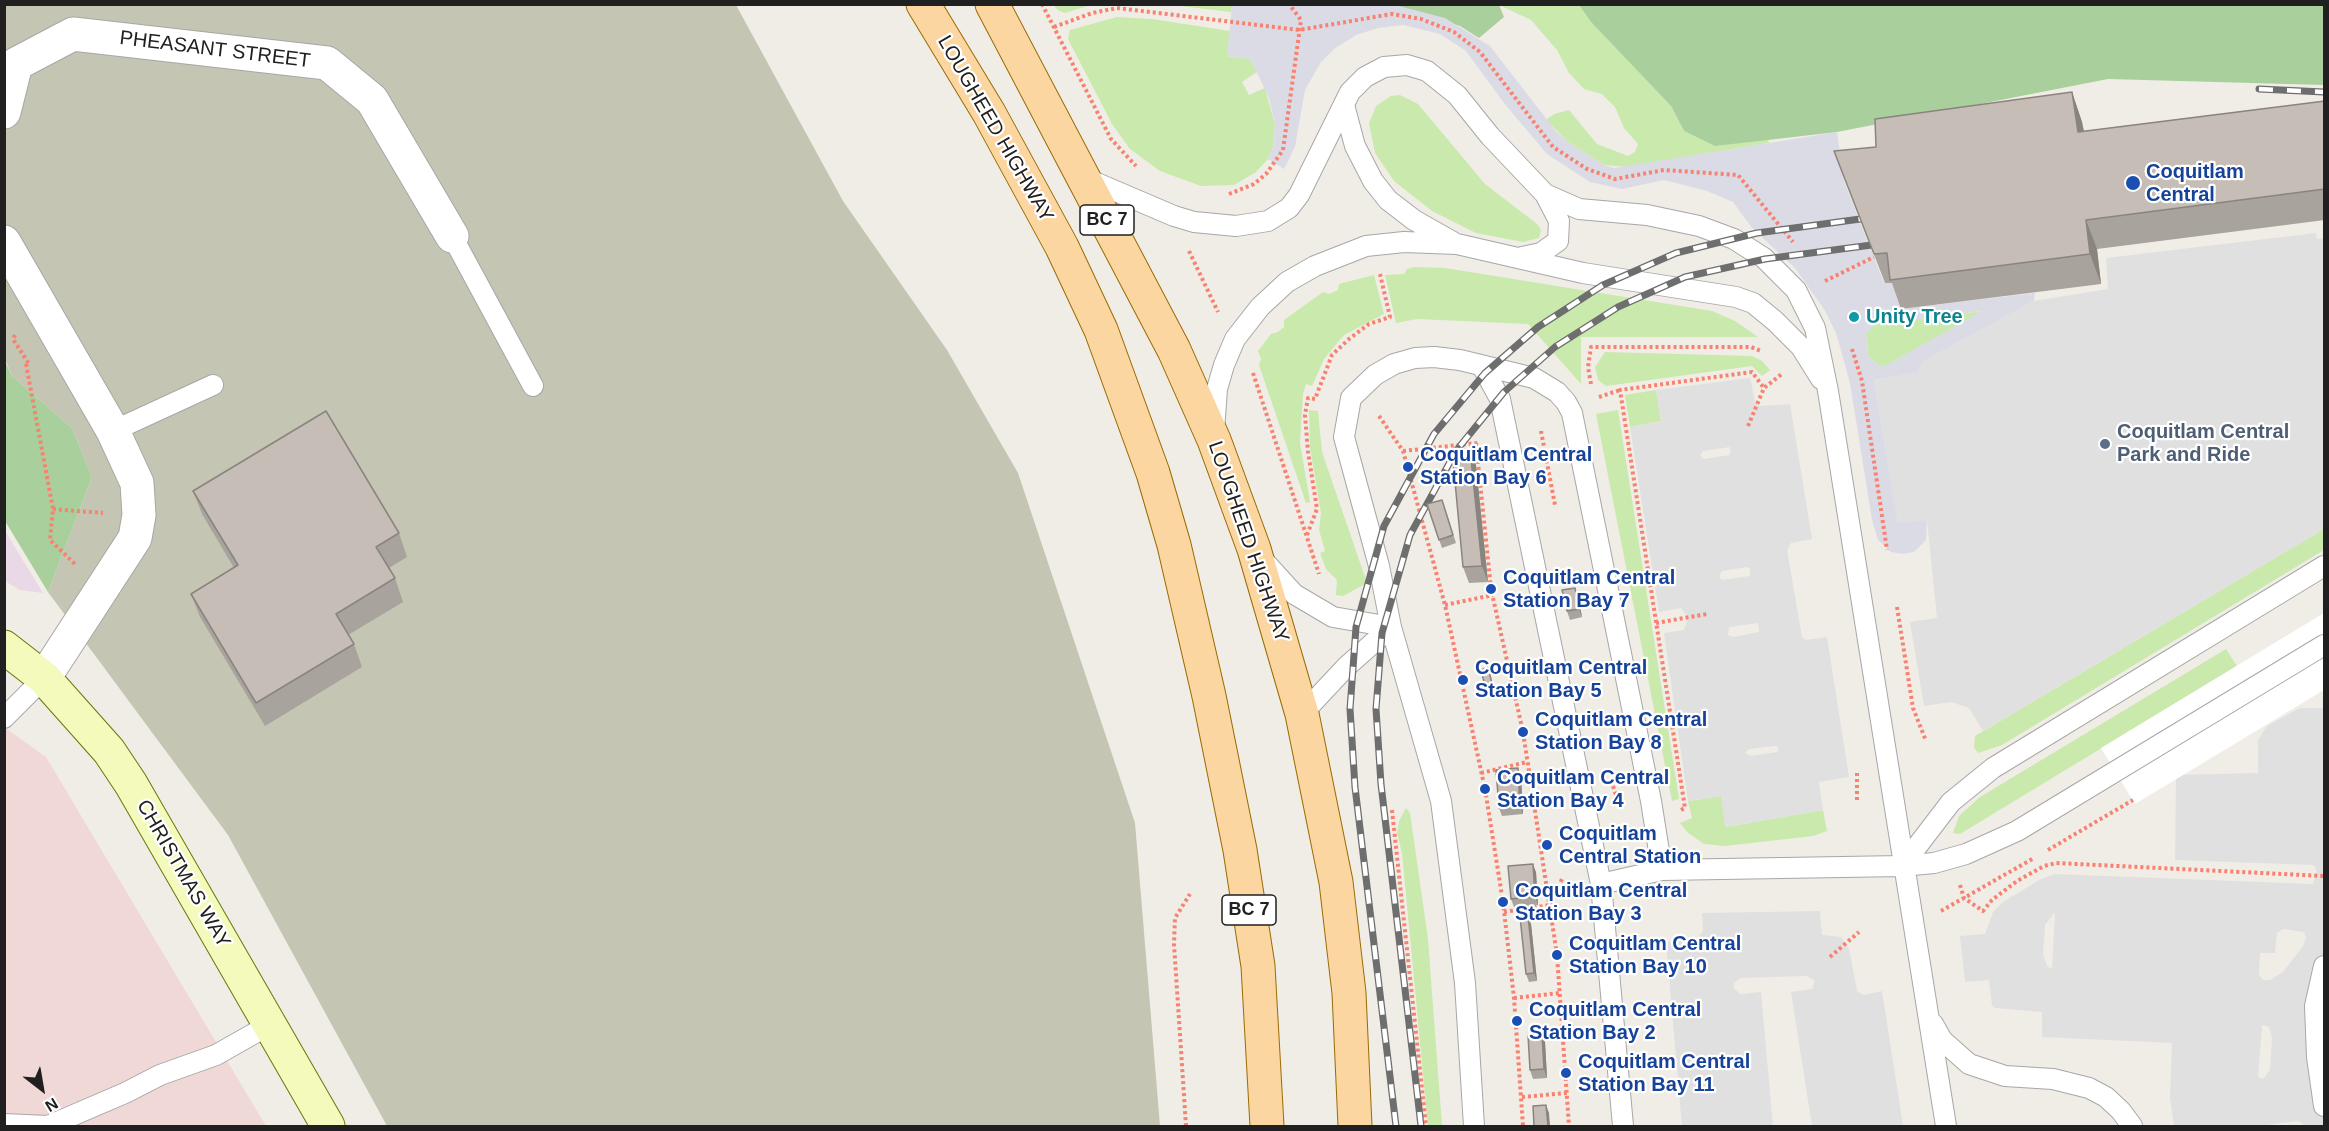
<!DOCTYPE html>
<html>
<head>
<meta charset="utf-8">
<style>
	body { margin:0 }
	#map { position:relative; width:2329px; height:1131px; overflow:hidden; background:#f0ede6; font-family:Helvetica,sans-serif }
	canvas { display:block }
	.frame { position:absolute; inset:0; border:6px solid #202020; pointer-events:none }
	.north { position:absolute; left:12px; top:1059px; width:60px; height:60px; -webkit-text-stroke:4px #fff; paint-order:stroke; rotate:149deg; font-size:16px; font-weight:700; line-height:24px; text-align:center; color:#202020 }
	.north::after { content:''; display:block; margin:auto; width:21px; height:27px; background:#202020; clip-path:polygon(50% 0,100% 100%,50% 72%,0 100%) }
</style>
</head>
<body>
<div id="map">
<canvas width="2329" height="1131"></canvas>
<div class="frame"></div>
<div class="north">N</div>
</div>
<script>
const ctx = document.querySelector('canvas').getContext('2d');
ctx.lineJoin = 'round';
function fill(path, color) {
  ctx.fillStyle = color;
  ctx.fill(path, 'evenodd');
}
function poly(rows) {
  const path = new Path2D();
  for (const r of rows) {
    path.moveTo(r[0], r[1]);
    for (let i = 2; i < r.length; i += 2) path.lineTo(r[i], r[i + 1]);
  }
  return path;
}
function trace(path, color, width, dash) {
  ctx.strokeStyle = color;
  ctx.lineWidth = width;
  ctx.lineCap = dash ? 'butt' : 'round';
  ctx.setLineDash(dash || []);
  ctx.stroke(path);
}
function write(font, color, halo, rows, align = 'center') {
  ctx.font = font + ' Helvetica,sans-serif';
  ctx.lineWidth = 4.5;
  ctx.setLineDash([]);
  ctx.textBaseline = 'middle';
  ctx.strokeStyle = halo;
  ctx.fillStyle = color;
  for (const [text, x, y, turn = 0] of rows) {
    ctx.save();
    ctx.translate(x, y);
    ctx.rotate((+turn || 0) * Math.PI / 180);
    ctx.textAlign = isNaN(turn) ? turn : align;
    if (halo) ctx.strokeText(text, 0, 0);
    ctx.fillText(text, 0, 0);
    ctx.restore();
  }
}
fill(poly([
	[4,727,46,757,266,1126,5,1126]
]), '#f0d8d6');
fill(poly([
	[5,531,43,593,20,590,5,581]
]), '#e9d8e6');
fill(poly([
	[4,5,736,5,843,201,947,350,1018,473,1135,823,1160,1126,387,1126,228,835,48,592,92,477,72,428,12,376,5,359]
]), '#c4c5b2');
fill(poly([
	[1053,5,1091,5,1065,13,1059,11],
	[1172,5,1232,5,1231,12],
	[1499,5,1579,5,1591,22,1671,106,1684,131,1715,146,1768,139,1769,143,1627,167,1604,165,1569,143,1546,120,1554,114,1569,110,1597,144,1628,156,1635,152,1638,144,1624,128,1615,107,1602,94,1584,89,1569,73,1557,50,1531,20],
	[1117,17,1152,19,1230,31,1227,56,1250,59,1257,72,1242,82,1249,95,1265,88,1275,125,1273,147,1268,159,1256,172,1234,185,1201,186,1160,171,1130,149,1112,124,1068,39,1070,30],
	[1400,95,1418,104,1485,184,1537,224,1541,230,1539,238,1523,242,1476,233,1432,211,1394,181,1375,153,1369,123,1376,106,1391,96],
	[1415,267,1445,268,1712,311,1735,321,1758,337,1581,337,1581,384,1528,324,1417,319,1396,323,1385,275,1404,274,1407,269],
	[1374,275,1384,314,1344,335,1324,359,1312,386,1306,384,1303,394,1300,443,1310,502,1306,503,1259,365,1261,359,1258,351,1271,334,1278,332,1284,327,1284,320,1323,292,1329,294,1338,290,1339,284],
	[1984,311,1887,365,1878,365,1868,355,1866,333,1876,324],
	[1605,352,1752,356,1762,361,1770,370,1762,376,1752,366,1606,386,1598,380,1595,367],
	[1656,390,1661,421,1630,427,1625,395],
	[1309,410,1318,411,1322,452,1367,583,1343,596,1336,595,1337,580,1326,569,1320,553,1325,551,1319,530,1321,513,1310,448],
	[1618,410,1679,799,1672,801,1596,414],
	[2324,529,2324,550,2002,745,1978,753,1974,747,1975,736],
	[2226,649,2237,666,1960,834,1953,833,1959,816,1980,797],
	[1721,796,1726,827,1823,810,1827,831,1813,836,1725,846,1704,844,1687,832,1680,823,1692,818,1688,801],
	[1406,808,1410,813,1428,939,1442,1126,1428,1126,1402,853,1397,833,1399,821]
]), '#c9e9ad');
fill(poly([
	[1395,5,1499,5,1504,17,1479,38,1460,26],
	[1579,5,2324,5,2324,85,2108,79,1837,132,1715,146,1684,131,1671,106,1591,22],
	[4,359,12,376,72,428,92,477,48,592,5,521]
]), '#a9cf9c');
fill(poly([
	[2316,233,2317,239,2324,238,2324,529,1983,731,1969,708,1951,702,1924,706,1910,622,1937,618,1927,520,1898,524,1874,380,1917,373,1924,361,2034,301,2108,289,2106,258],
	[1750,378,1755,401,1759,406,1790,404,1812,539,1791,543,1787,550,1802,637,1806,640,1827,637,1849,777,1819,782,1823,810,1725,827,1721,796,1688,801,1664,633,1684,630,1688,618,1681,608,1659,612,1630,427,1661,421,1656,390],
	[1730,447,1730,455,1704,459,1700,455,1703,451],
	[1747,567,1750,569,1750,576,1722,580,1719,576,1722,571],
	[1758,623,1759,632,1733,637,1728,635,1729,627],
	[1776,746,1779,748,1777,752,1751,756,1745,753,1749,749],
	[2300,708,2324,708,2324,1126,2306,1126,2298,1121,2259,1126,2174,1126,2170,1098,2172,1043,2042,1037,2042,1012,1995,1008,1992,1005,1989,980,1965,982,1960,936,1985,934,1993,912,2003,902,2041,879,2055,874,2313,884,2317,871,2314,865,2175,860,2176,775,2258,773,2258,740,2267,726],
	[2054,913,2055,913,2052,969,2047,966,2043,955,2045,925],
	[2283,929,2304,932,2306,938,2303,946,2283,972,2270,980,2263,980,2259,975,2260,953,2275,953,2277,933],
	[2262,1025,2269,1027,2272,1037,2270,1070,2263,1079,2258,1077],
	[1820,911,1822,935,1841,937,1849,948,1857,991,1864,995,1882,991,1903,1126,1812,1126,1791,992,1812,989,1815,981,1807,976,1740,978,1734,983,1734,988,1740,994,1761,992,1773,1126,1682,1126,1666,942,1697,939,1703,931,1702,913]
]), '#e0e0e0');
fill(poly([
	[1232,5,1395,5,1445,18,1490,46,1555,130,1569,143,1604,165,1614,168,1837,132,1844,181,1884,283,1898,283,1901,309,2035,293,2034,301,1924,361,1917,373,1874,380,1898,523,1927,520,1926,540,1914,552,1903,554,1891,552,1878,540,1872,520,1850,383,1836,333,1824,309,1795,268,1752,228,1733,202,1707,191,1664,180,1622,189,1590,182,1547,154,1504,103,1466,51,1440,34,1403,25,1378,28,1356,35,1334,49,1321,62,1305,90,1295,147,1284,169,1268,159,1273,147,1275,125,1269,98,1260,79,1250,59,1227,56],
	[1982,311,1887,365,1878,365,1868,355,1866,333,1876,324]
]), '#dbdbe6');
fill(poly([
	[2324,613,2324,690,2135,804,2101,748]
]), '#fff');
const lane = poly([
	[1344,105,1355,146,1373,181,1388,200,1414,220,1453,242],
	[1085,178,1174,216,1194,222,1236,226,1268,221,1289,208,1299,195,1350,92,1365,77,1384,67,1407,65,1427,71,1457,95,1490,136,1545,194,1579,209,1647,215,1699,226,1734,239,1764,258,1796,290,1815,328,1828,391,1946,1126],
	[452,236,533,386],
	[1522,257,1541,253,1558,241,1559,221,1545,194],
	[1482,366,1500,399,1601,884,1623,1126],
	[113,431,213,385],
	[1214,431,1217,389,1224,365,1235,339,1260,307,1287,282,1315,266,1366,246,1404,242,1457,244,1583,273,1736,297,1753,303,1775,321,1801,347,1821,379],
	[1263,560,1294,594,1333,617,1391,627],
	[1302,714,1346,667,1391,627],
	[4,718,44,678],
	[1902,866,1951,802,1993,768,2324,566],
	[1601,884,1662,870,1902,866,1934,863,1966,854,2017,831,2324,645],
	[2324,966,2315,1006,2317,1057,2324,1106],
	[1933,1024,1942,1040,1969,1064,2005,1076,2053,1079,2089,1088,2106,1097,2121,1111,2132,1126],
	[4,1124,48,1126,125,1093,160,1075,216,1055,269,1025],
	[1474,1126,1465,983,1441,801,1391,627,1379,566,1344,437,1351,398,1375,375,1394,364,1415,358,1434,357,1460,360,1534,378,1557,392,1566,402,1572,413,1651,801,1662,870]
]);
const street = poly([
	[4,112,16,64,73,34,327,63,372,100,452,236],
	[4,242,113,431,137,483,139,515,135,538,44,678]
]);
const secondary = poly([
	[4,647,44,678,109,751,131,784,328,1126]
]);
const primary = poly([
	[923,4,989,113,1062,247,1101,330,1153,473,1174,545,1209,696,1240,850,1258,966,1267,1126],
	[992,4,1174,350,1214,440,1254,549,1302,714,1336,882,1349,993,1355,1126]
]);
trace(lane, '#a7a7a7', 22);
trace(street, '#a7a7a7', 35);
trace(secondary, '#687706', 35);
trace(primary, '#996b02', 35);
trace(poly([
	[1042,4,1111,139,1136,166],
	[1054,27,1092,13,1117,8,1299,30,1392,14,1421,19,1454,32,1480,52,1553,147,1587,169,1615,179,1664,170,1738,175,1793,242],
	[1229,194,1254,184,1266,174,1283,150,1301,20,1289,4],
	[1189,251,1218,312],
	[1825,281,1874,257],
	[15,335,13,339,29,364],
	[1852,349,1862,381,1887,550],
	[26,364,53,509,50,540,76,565],
	[1253,373,1319,574],
	[1591,384,1588,367,1591,347,1751,347,1761,351],
	[1599,397,1620,390],
	[1379,416,1403,451,1445,605,1485,789,1503,902,1514,998,1523,1126],
	[1748,426,1764,388,1783,373],
	[1541,431,1555,505],
	[1476,443,1491,589,1523,732,1557,955,1569,1126],
	[1403,451,1477,443],
	[53,509,103,513],
	[1307,535,1317,509,1308,452,1305,415,1308,398,1315,399,1332,355,1349,339,1369,324,1390,317,1380,274],
	[1445,605,1493,595],
	[1897,607,1913,708,1926,741],
	[1656,623,1707,614],
	[1481,773,1527,762],
	[1857,773,1857,803],
	[1613,786,1619,804],
	[1392,810,1426,1126],
	[1681,810,1685,808,1620,390,1752,372,1764,388],
	[2048,850,2133,800],
	[1960,885,1964,898,1983,911,1992,900,2017,881,2044,866,2056,863,2324,876],
	[1941,911,2034,858],
	[1504,912,1550,905,1562,879],
	[1830,957,1859,932],
	[1514,998,1560,993],
	[1522,1097,1567,1093],
	[1186,1126,1174,944,1175,918,1190,894]
]), '#f88170', 4, [3, 3]);
trace(lane, '#fff', 20);
trace(street, '#fff', 33);
trace(secondary, '#f4f9bc', 33);
trace(primary, '#fbd6a1', 33);
const rail = poly([
	[2259,89,2324,92],
	[1396,1126,1355,787,1350,709,1356,627,1384,526,1434,434,1485,373,1538,327,1603,285,1676,253,1757,233,1875,217],
	[1421,1126,1381,784,1376,709,1382,633,1410,535,1456,451,1504,392,1555,347,1618,307,1685,277,1765,259,1887,243]
]);
trace(rail, '#6e6e6e', 7);
trace(rail, '#fff', 4.5, [14]);
fill(poly([
	[2072,92,2082,122,2084,131,2325,101,2325,220,2097,249,2101,284,1901,309,1892,283,1885,283,1834,151,1876,147],
	[1470,449,1476,465,1488,582,1469,583,1463,567],
	[193,491,399,533,407,557,389,568,395,578,403,602,348,635,354,644,362,667,265,726,200,617,191,594,234,568,202,514],
	[1442,500,1456,543,1442,548,1427,504],
	[1575,588,1578,596,1582,617,1570,620,1567,611],
	[1488,667,1496,696,1489,698,1486,690],
	[1521,777,1523,814,1502,816,1499,808],
	[1536,872,1538,905,1514,907,1511,899],
	[1531,924,1537,981,1529,982,1526,974],
	[1545,1042,1547,1078,1533,1079,1530,1070]
]), '#a9a39d');
fill(poly([
	[2072,92,2082,122,2089,162,2078,132],
	[2086,220,2097,249,2101,284,2090,254],
	[1470,449,1476,465,1488,582,1482,566],
	[1575,588,1578,596,1582,617,1579,609],
	[1518,768,1521,777,1523,814,1520,806],
	[1533,864,1536,872,1538,905,1535,896],
	[1528,916,1531,924,1537,981,1534,973],
	[1542,1034,1545,1042,1547,1078,1544,1069],
	[1546,1105,1549,1113,1550,1126,1548,1126]
]), '#8a847f');
const building = poly([
	[2072,92,2078,132,2325,101,2325,189,2086,220,2090,254,1890,280,1887,253,1874,254,1834,151,1876,147,1875,119,2072,92],
	[326,411,399,533,376,547,395,578,336,614,354,644,256,703,191,594,238,565,193,491,326,411],
	[1470,449,1482,566,1463,567,1452,450,1470,449],
	[1442,500,1453,535,1439,540,1427,504,1442,500],
	[1575,588,1579,609,1567,611,1562,590,1575,588],
	[1488,667,1493,688,1486,690,1481,670,1488,667],
	[1518,768,1520,806,1499,808,1496,770,1518,768],
	[1533,864,1535,896,1511,899,1508,866,1533,864],
	[1528,916,1534,973,1526,974,1520,917,1528,916],
	[1542,1034,1544,1069,1530,1070,1528,1035,1542,1034],
	[1546,1105,1548,1126,1534,1126,1533,1106,1546,1105]
]);
fill(building, '#c5bdb6');
trace(building, '#8a847f', 1.5);
for (const [x, y, r, color] of [
	[2133,183,8,"#1a4fb4"],
	[1854,317,6,"#0f9aa8"],
	[2105,444,6,"#5c6f8a"],
	[1408,467,6,"#1a4fb4"],
	[1491,589,6,"#1a4fb4"],
	[1463,680,6,"#1a4fb4"],
	[1523,732,6,"#1a4fb4"],
	[1485,789,6,"#1a4fb4"],
	[1547,845,6,"#1a4fb4"],
	[1503,902,6,"#1a4fb4"],
	[1557,955,6,"#1a4fb4"],
	[1517,1021,6,"#1a4fb4"],
	[1566,1073,6,"#1a4fb4"]
]) {
  const dot = new Path2D();
  dot.arc(x, y, r, 0, 2 * Math.PI);
  ctx.fillStyle = color;
  ctx.fill(dot);
  trace(dot, '#fff', 2);
}
for (const [x, y, w] of [
	[1107,220,54],
	[1249,910,54]
]) {
  const box = new Path2D();
  box.roundRect(x - w / 2, y - 15, w, 30, 4.5);
  ctx.fillStyle = '#fff';
  ctx.fill(box);
  trace(box, '#202020', 1.5);
}
write('bold 18px', '#202020', null, [
	["BC 7",1107,220],
	["BC 7",1249,910]
]);
write('20px', '#202020', '#fff', [
	["PHEASANT STREET",215,50,7],
	["LOUGHEED HIGHWAY",995,129,60],
	["LOUGHEED HIGHWAY",1248,542,71],
	["CHRISTMAS WAY",183,874,60]
]);
write('bold 20px', '#164399', '#fff', [
	["Coquitlam",2146,172],
	["Central",2146,195],
	["Coquitlam Central",1420,455],
	["Station Bay 6",1420,478],
	["Coquitlam Central",1503,578],
	["Station Bay 7",1503,601],
	["Coquitlam Central",1475,668],
	["Station Bay 5",1475,691],
	["Coquitlam Central",1535,720],
	["Station Bay 8",1535,743],
	["Coquitlam Central",1497,778],
	["Station Bay 4",1497,801],
	["Coquitlam",1559,834],
	["Central Station",1559,857],
	["Coquitlam Central",1515,891],
	["Station Bay 3",1515,914],
	["Coquitlam Central",1569,944],
	["Station Bay 10",1569,967],
	["Coquitlam Central",1529,1010],
	["Station Bay 2",1529,1033],
	["Coquitlam Central",1578,1062],
	["Station Bay 11",1578,1085]
], 'left');
write('bold 20px', '#0d838f', '#fff', [
	["Unity Tree",1866,317]
], 'left');
write('bold 20px', '#4e5e75', '#fff', [
	["Coquitlam Central",2117,432],
	["Park and Ride",2117,455]
], 'left');
</script>
</body>
</html>
